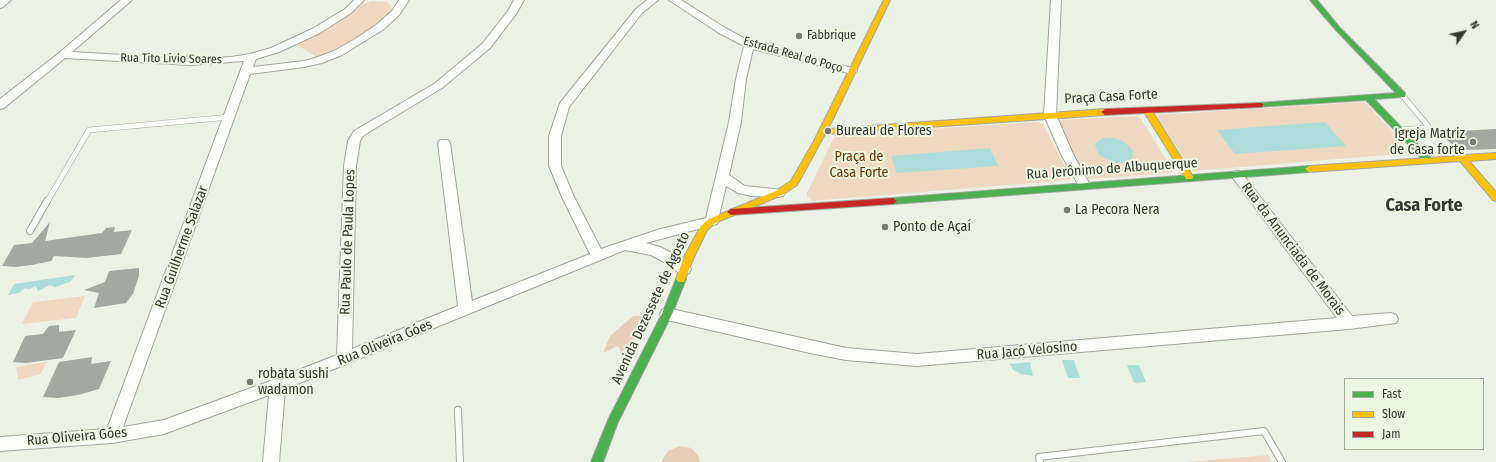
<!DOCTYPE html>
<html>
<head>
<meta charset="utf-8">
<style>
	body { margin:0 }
	#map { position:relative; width:1496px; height:462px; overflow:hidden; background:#ecf1e6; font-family:"Fira Sans Condensed",sans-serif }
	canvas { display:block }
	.legend { position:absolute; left:1344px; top:378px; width:140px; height:72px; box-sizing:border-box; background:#edf6e1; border:1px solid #a4ab9b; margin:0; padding:5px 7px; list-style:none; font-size:12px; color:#373a32 }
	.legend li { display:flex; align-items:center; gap:8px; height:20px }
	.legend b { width:20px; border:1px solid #a4ab9b }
	.north { position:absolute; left:1444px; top:12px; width:40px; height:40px; -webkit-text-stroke:3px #edf6e1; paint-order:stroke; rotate:56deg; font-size:11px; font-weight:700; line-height:16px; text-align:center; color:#373a32 }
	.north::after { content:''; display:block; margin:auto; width:14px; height:18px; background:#373a32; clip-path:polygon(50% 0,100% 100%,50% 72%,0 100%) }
</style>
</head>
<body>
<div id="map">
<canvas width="1496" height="462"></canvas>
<ul class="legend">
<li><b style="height:5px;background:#4caf50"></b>Fast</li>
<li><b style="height:5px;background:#ffc107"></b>Slow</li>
<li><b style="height:5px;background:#c62828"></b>Jam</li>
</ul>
<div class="north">N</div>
</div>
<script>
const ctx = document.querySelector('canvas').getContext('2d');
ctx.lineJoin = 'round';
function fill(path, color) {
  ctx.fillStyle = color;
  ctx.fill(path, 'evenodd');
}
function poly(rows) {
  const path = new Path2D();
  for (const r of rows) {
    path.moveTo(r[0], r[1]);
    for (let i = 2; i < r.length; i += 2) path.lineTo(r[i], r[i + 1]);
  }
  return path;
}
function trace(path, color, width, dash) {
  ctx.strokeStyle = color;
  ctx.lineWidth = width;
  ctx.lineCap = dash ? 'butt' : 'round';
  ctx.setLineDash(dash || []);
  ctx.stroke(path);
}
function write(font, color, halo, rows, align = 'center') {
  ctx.font = font + ' "Fira Sans Condensed",sans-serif';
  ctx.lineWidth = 4;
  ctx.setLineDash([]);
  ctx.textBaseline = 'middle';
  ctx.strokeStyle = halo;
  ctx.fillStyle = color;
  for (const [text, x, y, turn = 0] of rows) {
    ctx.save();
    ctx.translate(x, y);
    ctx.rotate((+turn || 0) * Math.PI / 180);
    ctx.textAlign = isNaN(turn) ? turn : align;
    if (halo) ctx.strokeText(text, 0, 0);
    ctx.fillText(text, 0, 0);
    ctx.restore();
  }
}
fill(poly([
	[372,1,387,2,391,6,392,10,367,32,335,51,317,57,297,45,298,43,334,24,361,5],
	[1365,102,1412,153,1193,171,1154,115],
	[1137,116,1141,119,1173,170,1172,173,1088,179,1085,176,1056,122,1060,120],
	[1037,122,1043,124,1071,178,1070,180,812,201,807,196,807,193,833,139,837,135],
	[85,296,76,318,22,324,33,302],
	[46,362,41,374,18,380,16,367],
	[1268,455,1272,462,1188,462]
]), '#eed8c1');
fill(poly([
	[633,316,653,316,622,354,618,346,603,353,610,336],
	[680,446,691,448,695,452,699,457,700,462,661,462,668,451]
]), '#e6cfb9');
fill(poly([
	[1325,122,1346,146,1235,154,1217,130],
	[1103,138,1114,138,1126,143,1133,151,1132,159,1122,163,1116,163,1104,158,1099,155,1095,147,1096,143],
	[990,148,998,166,897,173,891,156],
	[75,275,70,282,55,287,50,285,38,291,36,286,29,289,25,288,19,293,8,295,14,284],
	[1062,360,1074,360,1080,378,1068,378],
	[1030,362,1033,376,1021,374,1013,370,1010,364],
	[1127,365,1139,365,1146,382,1134,383]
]), '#adddd9');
fill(poly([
	[1496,129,1496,149,1465,150,1458,150,1438,132],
	[50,222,45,241,102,233,106,228,115,227,114,232,132,230,121,254,87,258,54,256,51,261,32,265,15,267,2,266,14,245,32,243],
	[139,268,139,276,133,294,126,303,94,308,99,293,84,290,105,282,109,271],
	[59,325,59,332,76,330,63,358,26,363,13,362,25,336,43,334,49,326],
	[92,357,91,364,111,361,99,389,78,395,58,398,43,397,59,362]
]), '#a3a9a2');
const laneFar1 = poly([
	[1401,130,1425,128,1428,126,1402,95],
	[47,202,89,130,230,117]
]);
const lane = poly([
	[30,231,47,201],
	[458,410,460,462],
	[1040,462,1039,457,1264,431,1282,462]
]);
const street = poly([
	[0,0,11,0,3,7,0,8,0,0],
	[121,0,132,0,72,52,190,59,231,57,250,54,271,48,312,29,345,9,354,0,364,0,351,13,320,33,279,52,256,59,253,67,304,61,315,58,334,51,355,39,376,25,392,11,399,0,409,0,399,15,384,29,342,55,322,63,304,67,250,74,123,427,164,420,273,380,337,355,344,166,348,141,354,131,434,84,482,44,508,11,514,0,524,0,516,14,490,48,442,88,369,132,362,137,360,141,356,166,352,349,458,306,438,143,440,140,448,140,450,143,472,301,590,254,562,197,549,166,549,136,560,103,636,9,647,0,658,0,642,13,569,107,561,136,561,166,574,197,601,249,657,230,706,218,729,122,736,79,744,46,719,33,669,0,681,0,727,29,753,43,856,69,857,71,852,74,753,49,746,79,741,122,729,175,745,186,783,190,785,193,783,196,779,197,752,196,738,193,726,186,717,224,646,243,660,247,674,254,689,265,691,269,689,273,684,274,679,273,664,262,651,255,625,250,285,389,279,462,263,462,269,395,164,434,112,443,0,451,0,437,107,429,244,61,190,65,65,58,4,108,0,109,0,99,59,53,121,0],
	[1051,0,1061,0,1056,115,1073,154,1090,185,1088,188,1084,189,1080,188,1061,154,1044,115,1051,0],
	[1237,171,1241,172,1352,316,1391,313,1396,315,1398,319,1396,323,1349,329,917,366,846,360,810,353,667,320,662,318,660,314,662,310,667,308,846,348,917,354,1337,318,1233,178,1231,175,1233,172,1237,171]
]);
const fast = poly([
	[1310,0,1317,0,1340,28,1405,93,1405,97,1402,97,1374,99,1430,157,1431,159,1430,161,1424,161,1366,100,1256,107,1255,105,1256,103,1259,103,1396,93,1336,30,1310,0],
	[1309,166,1313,169,1309,172,893,204,889,201,893,198,1309,166],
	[681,275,684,276,686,279,672,314,618,422,603,462,591,462,609,418,662,314,676,279,678,276,681,275]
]);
const slow = poly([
	[884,0,890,0,828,129,1105,109,1109,112,1105,115,825,134,797,185,782,195,715,223,707,230,694,257,684,282,678,282,676,279,684,257,701,226,709,219,776,191,791,181,813,143,884,0],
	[1147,107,1150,108,1192,175,1193,177,1192,179,1186,179,1143,110,1147,107],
	[1496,153,1496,159,1469,161,1496,192,1496,201,1493,200,1460,161,1309,172,1305,169,1309,166,1458,156,1461,154,1464,155,1496,153]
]);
const jam = poly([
	[1259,103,1262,103,1263,105,1262,107,1105,115,1101,112,1105,109,1259,103],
	[893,198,897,201,893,204,731,215,727,212,731,209,893,198]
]);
trace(laneFar1, '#a2a69d', 6);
trace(lane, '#a2a69d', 8);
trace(street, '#a2a69d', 2);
trace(fast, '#a2a69d', 2);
trace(slow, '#a2a69d', 2);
trace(jam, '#a2a69d', 2);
trace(laneFar1, '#fcfdfb', 5);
trace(lane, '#fcfdfb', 6);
fill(street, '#fcfdfb');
fill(fast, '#4caf50');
fill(slow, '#ffc107');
fill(jam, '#c62828');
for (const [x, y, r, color] of [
	[799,36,4,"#767a71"],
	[828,131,4,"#767a71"],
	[1473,142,4,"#767a71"],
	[1067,210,4,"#767a71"],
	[885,227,4,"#767a71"],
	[250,382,4,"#767a71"]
]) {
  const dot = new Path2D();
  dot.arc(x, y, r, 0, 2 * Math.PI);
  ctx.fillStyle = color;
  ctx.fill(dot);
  trace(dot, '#edf6e1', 1.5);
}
write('12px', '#373a32', '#edf6e1', [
	["Fabbrique",807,36]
], 'left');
write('12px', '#373a32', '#edf6e1', [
	["Estrada Real do Poço",793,55,16],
	["Rua Tito Lívio Soares",171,59,1]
]);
write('14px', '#373a32', '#edf6e1', [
	["Praça Casa Forte",1111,97,-3],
	["Rua Jerônimo de Albuquerque",1112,169,-4],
	["Rua Paulo de Paula Lopes",348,242,-88],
	["Rua Guilherme Salazar",182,247,-70],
	["Rua da Anunciada de Morais",1293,249,53],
	["Avenida Dezessete de Agosto",651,308,-65],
	["Rua Oliveira Góes",385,343,-22],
	["Rua Jacó Velosino",1027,351,-5],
	["Rua Oliveira Góes",77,437,-5]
]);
write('14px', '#373a32', '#edf6e1', [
	["Bureau de Flores",836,131],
	["Igreja Matriz",1465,134,"right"],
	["de Casa forte",1465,150,"right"],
	["La Pecora Nera",1075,210],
	["Ponto de Açaí",893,227],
	["robata sushi",258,374],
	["wadamon",258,390]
], 'left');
write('14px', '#6c3600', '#edf6e1', [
	["Praça de",859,157],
	["Casa Forte",859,173]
]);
write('bold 18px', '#373a32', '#edf6e1', [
	["Casa Forte",1424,206]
]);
</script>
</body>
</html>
